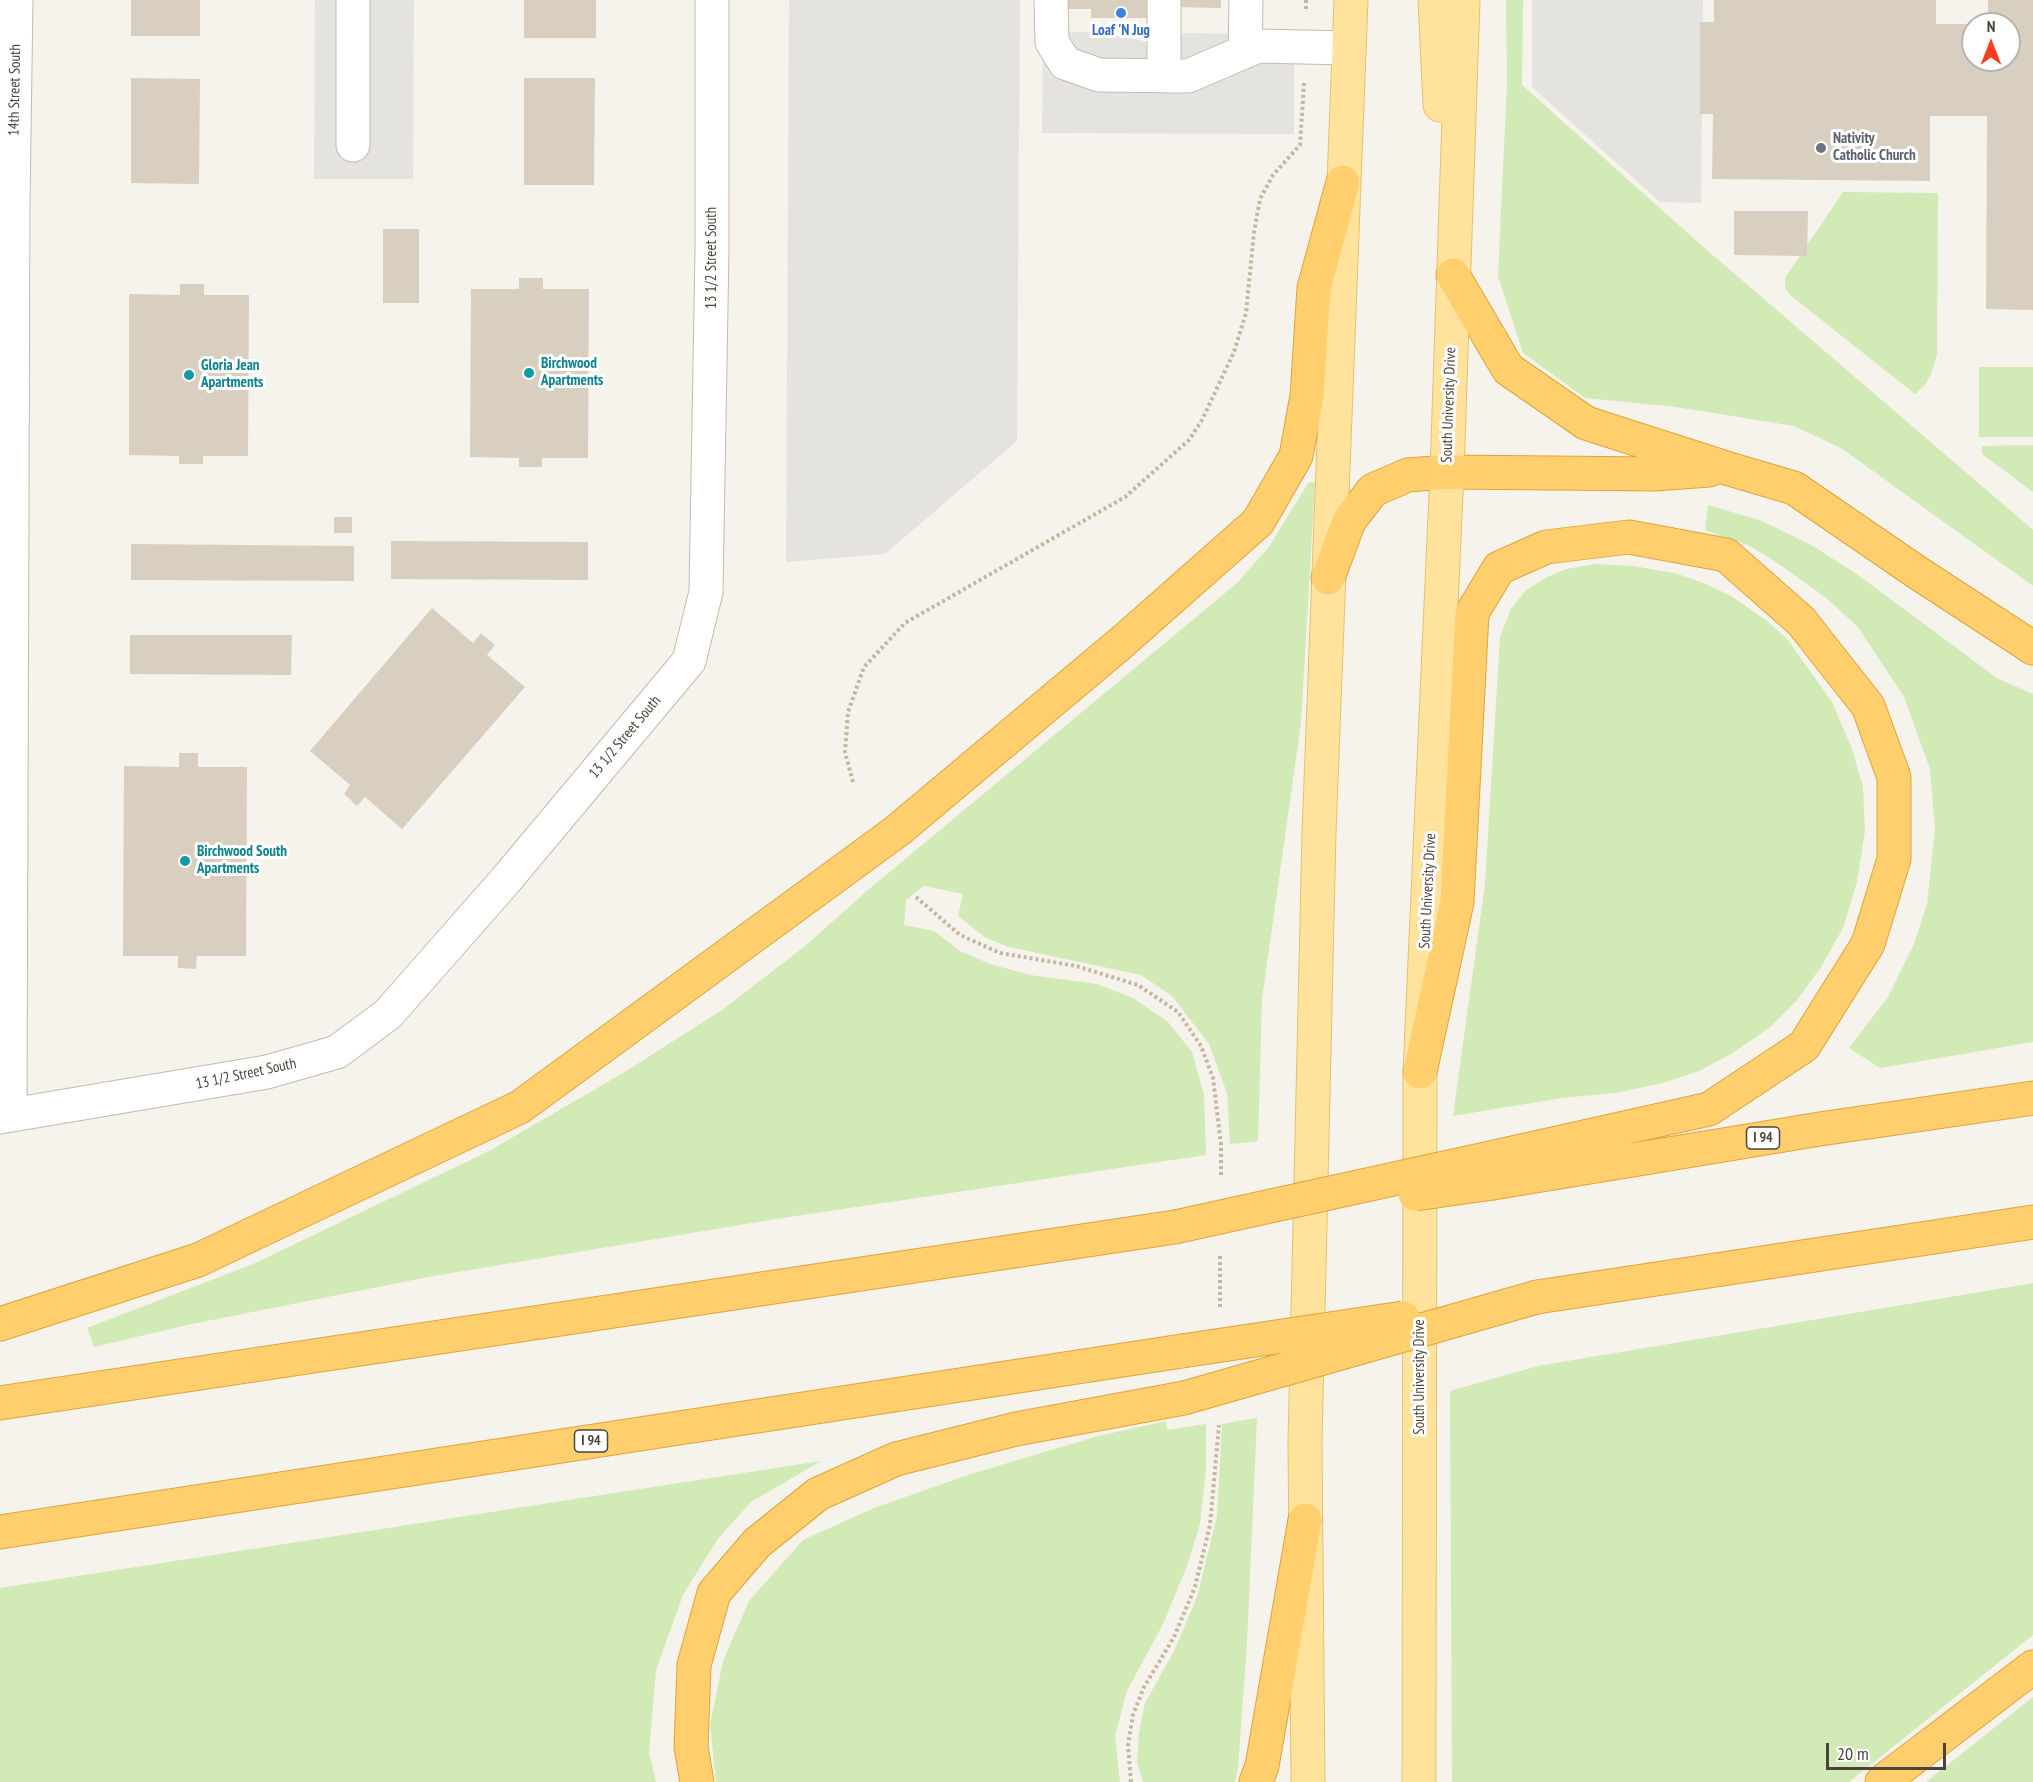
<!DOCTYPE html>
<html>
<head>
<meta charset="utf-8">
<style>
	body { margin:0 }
	#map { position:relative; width:2033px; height:1782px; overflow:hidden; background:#f6f3ec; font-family:"PT Sans Narrow",sans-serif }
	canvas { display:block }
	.north { position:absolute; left:1961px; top:12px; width:60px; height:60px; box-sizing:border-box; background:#fff; border:2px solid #b7b4b0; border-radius:50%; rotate:0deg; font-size:16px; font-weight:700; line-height:24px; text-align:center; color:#4b4439 }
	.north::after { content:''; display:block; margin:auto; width:21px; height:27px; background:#fc3f1d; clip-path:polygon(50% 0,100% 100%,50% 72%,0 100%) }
	.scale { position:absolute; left:1826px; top:1743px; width:120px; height:27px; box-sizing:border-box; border:3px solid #4b4439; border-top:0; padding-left:8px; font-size:18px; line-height:21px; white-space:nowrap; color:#4b4439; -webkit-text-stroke:4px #fff; paint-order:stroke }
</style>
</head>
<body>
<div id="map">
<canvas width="2033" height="1782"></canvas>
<div class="north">N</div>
<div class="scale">20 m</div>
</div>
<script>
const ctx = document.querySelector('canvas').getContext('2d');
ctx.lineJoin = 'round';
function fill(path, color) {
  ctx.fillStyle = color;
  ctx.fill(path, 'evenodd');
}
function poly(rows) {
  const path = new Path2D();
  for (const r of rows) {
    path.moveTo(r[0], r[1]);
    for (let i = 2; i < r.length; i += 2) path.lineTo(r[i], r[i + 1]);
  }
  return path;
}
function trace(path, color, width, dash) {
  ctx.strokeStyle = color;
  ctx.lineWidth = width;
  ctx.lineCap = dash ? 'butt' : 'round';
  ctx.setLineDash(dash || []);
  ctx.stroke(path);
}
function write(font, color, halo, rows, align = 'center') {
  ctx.font = font + ' "PT Sans Narrow",sans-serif';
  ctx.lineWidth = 6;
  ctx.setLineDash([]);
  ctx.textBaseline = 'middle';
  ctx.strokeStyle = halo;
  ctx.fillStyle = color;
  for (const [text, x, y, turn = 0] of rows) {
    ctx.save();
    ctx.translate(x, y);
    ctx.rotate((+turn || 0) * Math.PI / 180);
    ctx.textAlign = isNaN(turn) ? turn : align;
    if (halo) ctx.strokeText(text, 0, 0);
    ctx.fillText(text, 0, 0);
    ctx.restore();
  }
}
fill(poly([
	[1506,0,1523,0,1522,85,1701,245,2033,530,2033,586,1841,448,1794,426,1676,407,1585,398,1523,353,1498,276,1507,83],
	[1843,192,1938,193,1937,355,1931,374,1925,385,1915,394,1790,295,1785,287,1785,278],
	[2033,367,2033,437,1979,437,1979,367],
	[2033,445,2033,492,1982,454,1982,446],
	[1309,482,1315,482,1301,723,1262,999,1258,1141,1230,1144,1227,1093,1209,1044,1172,996,1141,975,1009,947,986,938,958,916,963,894,924,886,906,900,904,925,934,931,960,951,990,964,1030,975,1097,984,1133,998,1168,1022,1192,1052,1204,1095,1206,1155,776,1219,428,1277,187,1325,94,1347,87,1328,253,1264,487,1152,623,1073,722,1010,805,946,868,890,1237,583,1268,548],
	[1708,505,1762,521,1813,546,1858,575,1997,678,2033,694,2033,1042,1880,1068,1849,1048,1888,997,1914,944,1927,904,1935,829,1930,769,1904,697,1858,627,1825,597,1782,566,1750,546,1705,530],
	[1595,564,1634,566,1678,574,1706,584,1731,596,1767,621,1788,640,1832,702,1852,749,1863,787,1865,831,1857,882,1843,928,1821,967,1797,1000,1769,1028,1731,1054,1699,1071,1663,1083,1615,1093,1562,1098,1453,1116,1485,884,1500,637,1511,609,1525,591,1547,577,1566,569],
	[2033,1283,2033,1635,1849,1782,1452,1782,1450,1391,1538,1366],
	[1257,1418,1247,1643,1238,1768,1235,1782,1143,1782,1137,1762,1139,1733,1145,1703,1174,1651,1197,1597,1217,1516,1222,1424],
	[1166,1421,1167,1430,1206,1424,1206,1470,1200,1524,1187,1566,1163,1624,1127,1691,1115,1736,1120,1782,716,1782,710,1725,723,1661,749,1601,803,1540,874,1508,971,1474,1098,1436],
	[821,1461,751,1502,717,1540,683,1595,656,1670,649,1752,656,1782,0,1782,0,1588],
	[2033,1697,2033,1782,1926,1782]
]), '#d2eab5');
fill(poly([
	[315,0,414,0,413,179,314,179],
	[789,0,1020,0,1017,441,885,554,786,562],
	[1532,0,1703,0,1701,203,1660,202,1532,87],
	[1043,32,1099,32,1168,46,1168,33,1294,34,1294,134,1042,133]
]), '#e5e3e0');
fill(poly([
	[131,0,200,0,200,36,131,36],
	[524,0,596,0,596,38,524,38],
	[1060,0,1151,0,1152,18,1091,18,1091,9,1060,9],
	[1174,0,1221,0,1221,8,1174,7],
	[1714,0,1936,0,1936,24,1973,24,1973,60,2009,60,2009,24,1988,24,1988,0,2033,0,2033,310,1986,309,1987,116,1930,116,1930,181,1712,179,1713,114,1700,114,1700,22,1714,22],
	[131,78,200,79,199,184,131,183],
	[524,78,595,78,594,185,524,185],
	[1734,211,1808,211,1807,256,1734,255],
	[383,229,419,229,419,303,383,303],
	[519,278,543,278,543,289,589,289,588,458,542,458,542,467,519,467,519,458,470,457,471,289,519,289],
	[180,284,204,284,204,295,249,295,248,456,203,456,203,464,179,464,179,456,129,455,129,294,180,295],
	[334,517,352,517,352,533,334,533],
	[391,541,588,542,588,580,391,579],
	[131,544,354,546,354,581,131,580],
	[432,608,473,643,481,633,495,645,487,655,525,687,402,829,365,797,357,806,344,794,350,785,310,751],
	[130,635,292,635,291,675,130,674],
	[179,753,198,753,198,767,247,767,246,956,197,956,196,969,178,968,178,956,123,956,124,766,179,767]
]), '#d8cfc1');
const minor = poly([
	[1051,0,1052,42,1065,63,1099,75,1188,76,1258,46,1349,48],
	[1164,0,1164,76],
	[1245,52,1246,0],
	[353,145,353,0],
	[10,1115,13,203,16,0],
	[0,1117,267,1072,337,1052,388,1014,505,881,689,661,706,592,712,249,712,0]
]);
const major = poly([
	[1435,0,1440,105],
	[1308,1782,1305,1442,1319,833,1351,0],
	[1419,1782,1420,1072,1447,472,1463,0]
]);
const highway = poly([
	[1453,275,1508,369,1586,423,1726,468,1794,488,1918,573,2033,648],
	[1328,578,1349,521,1373,490,1408,475,1447,472,1655,474,1709,470],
	[1420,1072,1457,902,1472,613,1499,568,1546,547,1629,537,1726,555,1801,621,1868,706,1894,777,1894,859,1868,944,1804,1046,1709,1109,1494,1157],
	[1493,1183,1820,1129,2033,1098],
	[1537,1297,2033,1222],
	[0,1324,198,1260,520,1107,897,831,1121,643,1258,522,1296,456,1307,396,1314,288,1343,182],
	[0,1403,1175,1227],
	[0,1532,1182,1351],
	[697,1782,691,1747,694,1665,714,1593,757,1543,818,1494,896,1459,1016,1429,1184,1398],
	[1256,1782,1262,1766,1305,1520],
	[1882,1782,2033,1667]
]);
trace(minor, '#c2bbae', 35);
trace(major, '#e6c16a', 35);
trace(highway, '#e0a43c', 35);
trace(poly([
	[1306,0,1306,10],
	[853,782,845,752,848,712,864,667,905,623,1125,497,1189,440,1202,420,1234,352,1246,313,1254,232,1260,199,1273,175,1300,145,1304,83],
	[916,897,960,935,1000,953,1076,966,1138,985,1178,1012,1201,1046,1213,1078,1221,1145,1221,1178],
	[1220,1307,1220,1254],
	[1131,1782,1128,1745,1133,1715,1144,1687,1174,1637,1195,1587,1210,1525,1219,1425]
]), '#c4b79f', 4, [3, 3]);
trace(minor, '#fff', 33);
trace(major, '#ffe39c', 33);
trace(highway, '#ffcf6e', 33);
const highwayBridge = poly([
	[1415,1194,1493,1183],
	[1175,1227,1494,1157],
	[1182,1351,1403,1318],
	[1184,1398,1537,1297]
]);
trace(highwayBridge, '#e0a43c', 35, []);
trace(highwayBridge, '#ffcf6e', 33);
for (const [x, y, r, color] of [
	[1121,13,6,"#3f7fe0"],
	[1821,148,6,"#6b7280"],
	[529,373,6,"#0f9aa8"],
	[189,375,6,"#0f9aa8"],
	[185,861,6,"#0f9aa8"]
]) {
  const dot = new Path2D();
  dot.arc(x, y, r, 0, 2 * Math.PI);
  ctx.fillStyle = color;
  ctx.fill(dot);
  trace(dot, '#fff', 2);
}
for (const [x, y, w] of [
	[1763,1138,33],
	[591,1441,33]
]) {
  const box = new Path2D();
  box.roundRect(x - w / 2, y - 11, w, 22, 4.5);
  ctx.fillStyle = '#fff';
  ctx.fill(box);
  trace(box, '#4b4439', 1.5);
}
write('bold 14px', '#4b4439', null, [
	["I 94",1763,1138],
	["I 94",591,1441]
]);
write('bold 15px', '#366cbe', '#fff', [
	["Loaf 'N Jug",1121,31]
]);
write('15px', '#4b4439', '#fff', [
	["14th Street South",15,90,-89],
	["13 1/2 Street South",712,258,-90],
	["South University Drive",1449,405,-88],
	["13 1/2 Street South",625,737,-50],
	["South University Drive",1428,891,-87],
	["13 1/2 Street South",246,1074,-12],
	["South University Drive",1420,1377,-90]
]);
write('bold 15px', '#5b616d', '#fff', [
	["Nativity",1833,139],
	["Catholic Church",1833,156]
], 'left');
write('bold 15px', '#0d838f', '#fff', [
	["Birchwood",541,364],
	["Apartments",541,381],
	["Gloria Jean",201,366],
	["Apartments",201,383],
	["Birchwood South",197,852],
	["Apartments",197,869]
], 'left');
</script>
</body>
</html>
